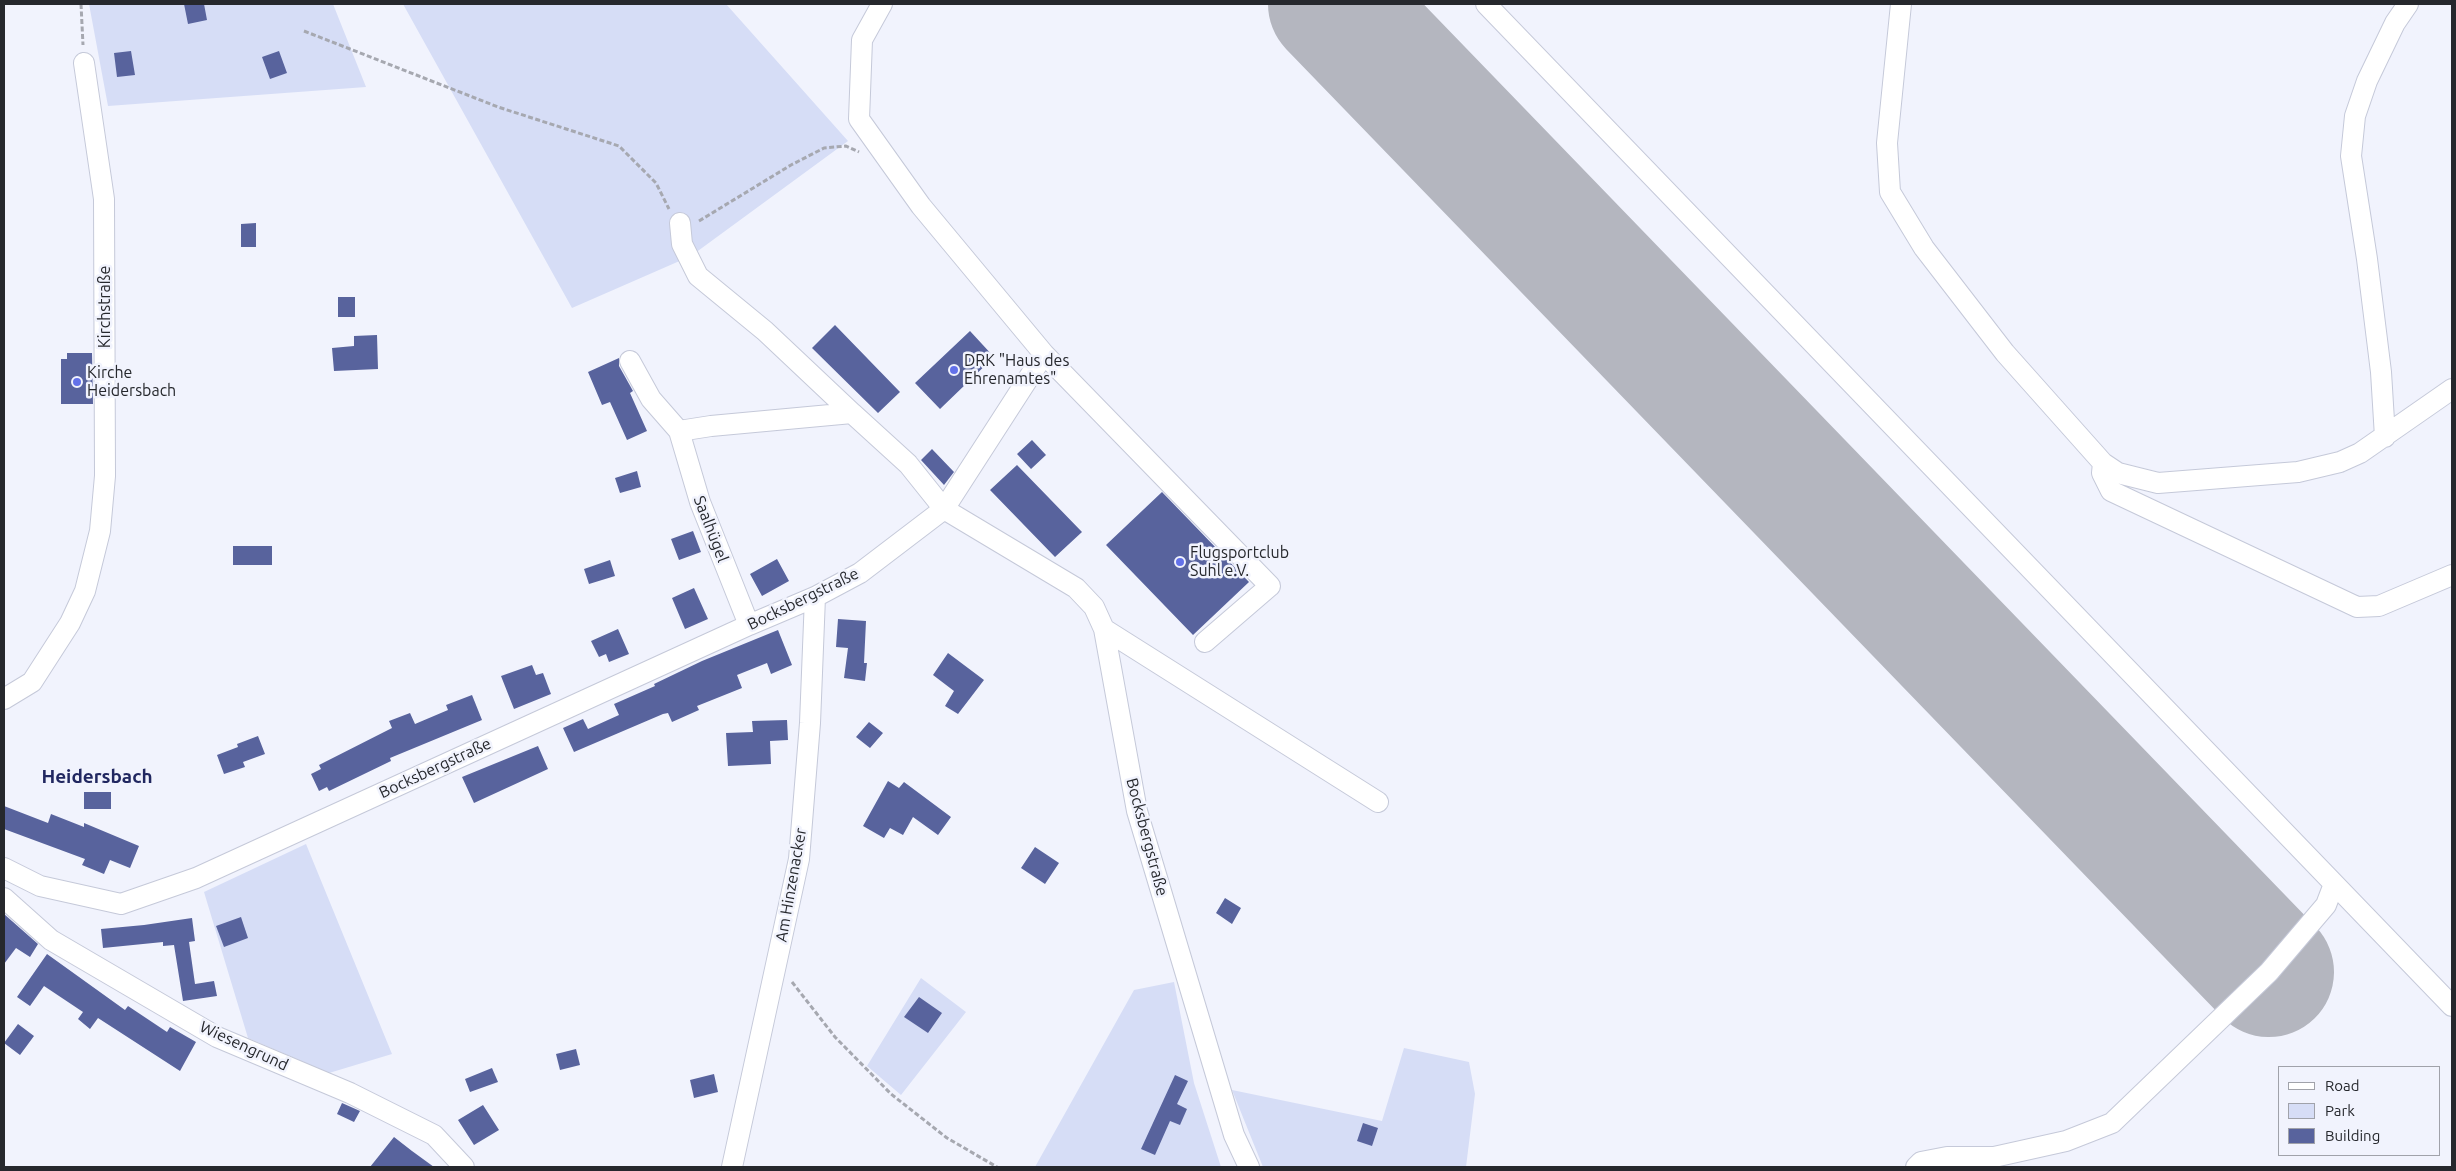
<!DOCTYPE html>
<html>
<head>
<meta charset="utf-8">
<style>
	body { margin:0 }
	#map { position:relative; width:2456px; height:1171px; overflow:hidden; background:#f1f3fd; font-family:Ubuntu,sans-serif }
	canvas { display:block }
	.frame { position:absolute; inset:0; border:5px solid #26282d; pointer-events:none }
	.legend { position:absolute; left:2278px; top:1066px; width:162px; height:90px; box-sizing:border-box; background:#f1f3fd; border:1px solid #a0a2aa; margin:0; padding:6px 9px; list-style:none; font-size:15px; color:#26282d }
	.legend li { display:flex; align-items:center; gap:10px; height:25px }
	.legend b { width:25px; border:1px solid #a0a2aa }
</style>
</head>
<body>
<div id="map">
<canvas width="2456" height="1171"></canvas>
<div class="frame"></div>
<ul class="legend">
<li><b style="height:6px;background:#fff"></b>Road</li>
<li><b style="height:14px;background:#d6ddf6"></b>Park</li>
<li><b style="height:14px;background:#58639d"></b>Building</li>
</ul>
</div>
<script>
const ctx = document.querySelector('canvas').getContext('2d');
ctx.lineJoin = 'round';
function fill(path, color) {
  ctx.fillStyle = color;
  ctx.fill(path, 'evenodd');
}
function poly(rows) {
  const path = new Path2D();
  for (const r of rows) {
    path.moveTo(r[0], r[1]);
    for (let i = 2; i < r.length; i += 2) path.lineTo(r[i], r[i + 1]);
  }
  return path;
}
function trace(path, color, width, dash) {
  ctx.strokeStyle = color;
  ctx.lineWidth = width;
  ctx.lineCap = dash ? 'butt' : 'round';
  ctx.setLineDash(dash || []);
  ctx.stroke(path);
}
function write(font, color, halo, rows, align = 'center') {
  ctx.font = font + ' Ubuntu,sans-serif';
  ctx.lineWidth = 5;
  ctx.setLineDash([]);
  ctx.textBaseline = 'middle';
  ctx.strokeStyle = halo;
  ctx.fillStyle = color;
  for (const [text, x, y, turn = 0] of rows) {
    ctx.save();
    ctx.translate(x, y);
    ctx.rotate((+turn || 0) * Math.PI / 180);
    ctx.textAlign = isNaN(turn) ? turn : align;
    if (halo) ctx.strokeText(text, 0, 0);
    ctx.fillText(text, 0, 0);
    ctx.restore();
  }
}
fill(poly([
	[89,4,333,4,366,87,108,106],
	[403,4,726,4,848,141,691,256,572,308],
	[306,844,392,1054,329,1073,248,1038,204,892],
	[921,978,966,1012,901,1095,867,1066],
	[1174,982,1194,1083,1221,1167,1035,1167,1134,990],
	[1404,1048,1469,1062,1475,1094,1466,1167,1263,1167,1232,1090,1382,1121]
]), '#d6ddf6');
trace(poly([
	[1333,4,2269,972]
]), '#b4b6bf', 130);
fill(poly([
	[184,4,204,4,207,20,188,24],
	[131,51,135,75,117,77,114,53],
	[279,51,287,73,270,79,262,57],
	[256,223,256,247,241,247,241,224],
	[338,297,355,297,355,317,338,317],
	[835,325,900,392,878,413,812,348],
	[970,331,994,357,940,409,915,383],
	[377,335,378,369,334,371,332,348,354,346,354,336],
	[67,353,92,353,93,404,61,404,61,359,67,359],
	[619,358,619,366,633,391,630,393,647,431,627,440,610,402,602,405,588,372],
	[1032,440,1046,455,1031,469,1017,454],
	[932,449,954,472,944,485,921,460],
	[1017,465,1082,532,1055,557,990,490],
	[637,471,641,487,620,493,615,478],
	[1162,492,1249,582,1193,635,1106,545],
	[693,531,701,552,679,560,671,539],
	[233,546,272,546,272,565,233,565],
	[777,559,789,581,762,596,750,574],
	[610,560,615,576,589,584,584,569],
	[694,588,708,619,685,629,672,598],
	[838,619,866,621,864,663,867,663,865,681,844,678,848,648,836,647],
	[618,629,629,654,609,662,606,654,599,657,591,641],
	[778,630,792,665,771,674,767,663,737,675,742,688,697,706,699,710,672,722,668,713,663,714,574,752,563,728,583,719,588,729,619,715,614,704,655,686,654,684,702,661],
	[948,653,984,680,958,714,945,706,954,691,933,675],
	[532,665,536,675,543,673,551,694,514,709,501,676],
	[472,695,482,720,390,758,391,761,329,791,327,787,319,791,311,774,321,769,319,765,392,728,389,721,410,713,415,724,448,710,446,705],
	[787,720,788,740,770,741,771,764,728,766,726,733,753,732,752,721],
	[869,722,883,733,870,748,856,737],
	[258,736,265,754,243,762,245,767,224,774,217,755,238,747,237,744],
	[538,746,548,769,474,803,462,777],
	[888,781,899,788,904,782,951,817,938,835,913,817,903,835,890,828,884,838,863,826],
	[84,792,111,792,111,809,84,809],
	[4,806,48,823,51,814,84,827,84,823,139,846,130,868,110,860,104,874,82,865,85,859,4,829],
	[1035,847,1059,863,1045,884,1021,868],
	[1225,898,1241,908,1232,924,1216,913],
	[4,914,38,944,30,957,16,948,4,964],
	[241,917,248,938,224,947,216,926],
	[192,918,195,941,189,942,195,984,214,981,217,996,183,1001,174,945,163,946,163,942,103,948,101,929,144,925],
	[47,954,125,1010,128,1006,167,1032,170,1027,196,1042,180,1071,98,1018,90,1029,78,1019,83,1012,44,986,30,1006,17,997],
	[919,997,942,1013,928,1033,904,1017],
	[18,1024,34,1036,20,1055,4,1043],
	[576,1049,580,1065,560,1070,556,1054],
	[492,1068,498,1082,470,1092,465,1079],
	[714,1074,718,1092,694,1098,690,1080],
	[1175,1075,1188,1081,1177,1104,1187,1109,1180,1125,1170,1121,1155,1155,1141,1149],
	[342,1103,360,1111,354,1122,337,1114],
	[483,1105,499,1130,474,1145,458,1120],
	[1363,1123,1378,1128,1372,1146,1357,1141],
	[394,1137,412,1151,434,1167,370,1167]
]), '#58639d');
const minor = poly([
	[882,4,862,40,859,119,921,206,1044,354],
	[1486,4,2452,1006],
	[1901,4,1887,143,1890,192,1924,248,2005,353,2103,463,2102,473,2111,491,2357,607,2379,606,2452,575],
	[680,223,682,244,698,276,765,331,852,413],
	[630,361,651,399,679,431,711,426,852,413,908,464,944,509,1044,354,1270,586,1205,642],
	[679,431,700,502,749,625],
	[2385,437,2381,372,2367,259,2351,156,2355,116,2367,81,2395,23,2408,4],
	[2103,463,2118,473,2158,483,2298,472,2340,462,2360,453,2452,389],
	[1104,629,1378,802],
	[4,699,32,682,70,623,85,591,100,531,105,476,104,199,84,63],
	[4,868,40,886,121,904,196,878,749,625,815,597,860,573,944,509,1076,588,1094,607,1104,629,1137,811,1234,1135,1249,1167],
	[4,898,51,940,217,1037,350,1093,434,1135,464,1167],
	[732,1167,799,859,810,723,815,597],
	[1916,1167,1921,1162,1947,1157,1994,1157,2066,1141,2112,1123,2269,972,2326,905,2334,884]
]);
trace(minor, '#c5c9d9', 22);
trace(poly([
	[81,4,83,45],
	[304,31,498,107,619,146,656,183,669,209],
	[699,221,791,165,824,148,846,146,859,152],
	[792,982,835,1037,891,1094,947,1138,997,1167]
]), '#a6a8b0', 3, [5, 2.5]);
trace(minor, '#fff', 20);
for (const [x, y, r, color] of [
	[954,370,5,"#6371e9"],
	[77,382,5,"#6371e9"],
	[1180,562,5,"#6371e9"]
]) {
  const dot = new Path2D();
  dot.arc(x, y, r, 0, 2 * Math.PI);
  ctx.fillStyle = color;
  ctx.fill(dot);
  trace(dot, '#f1f3fd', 2);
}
write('16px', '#26282d', '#f1f3fd', [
	["Kirchstraße",105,307,-90],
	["Saalhügel",711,529,69],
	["Bocksbergstraße",803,599,-26],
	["Bocksbergstraße",435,768,-25],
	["Bocksbergstraße",1147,837,75],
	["Am Hinzenacker",791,885,-80],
	["Wiesengrund",244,1046,25]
]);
write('16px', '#26282d', '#f1f3fd', [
	["DRK \"Haus des",964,361],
	["Ehrenamtes\"",964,379],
	["Kirche",87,373],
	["Heidersbach",87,391],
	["Flugsportclub",1190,553],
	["Suhl e.V.",1190,571]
], 'left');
write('bold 19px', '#212760', '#f1f3fd', [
	["Heidersbach",97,777]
]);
</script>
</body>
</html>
